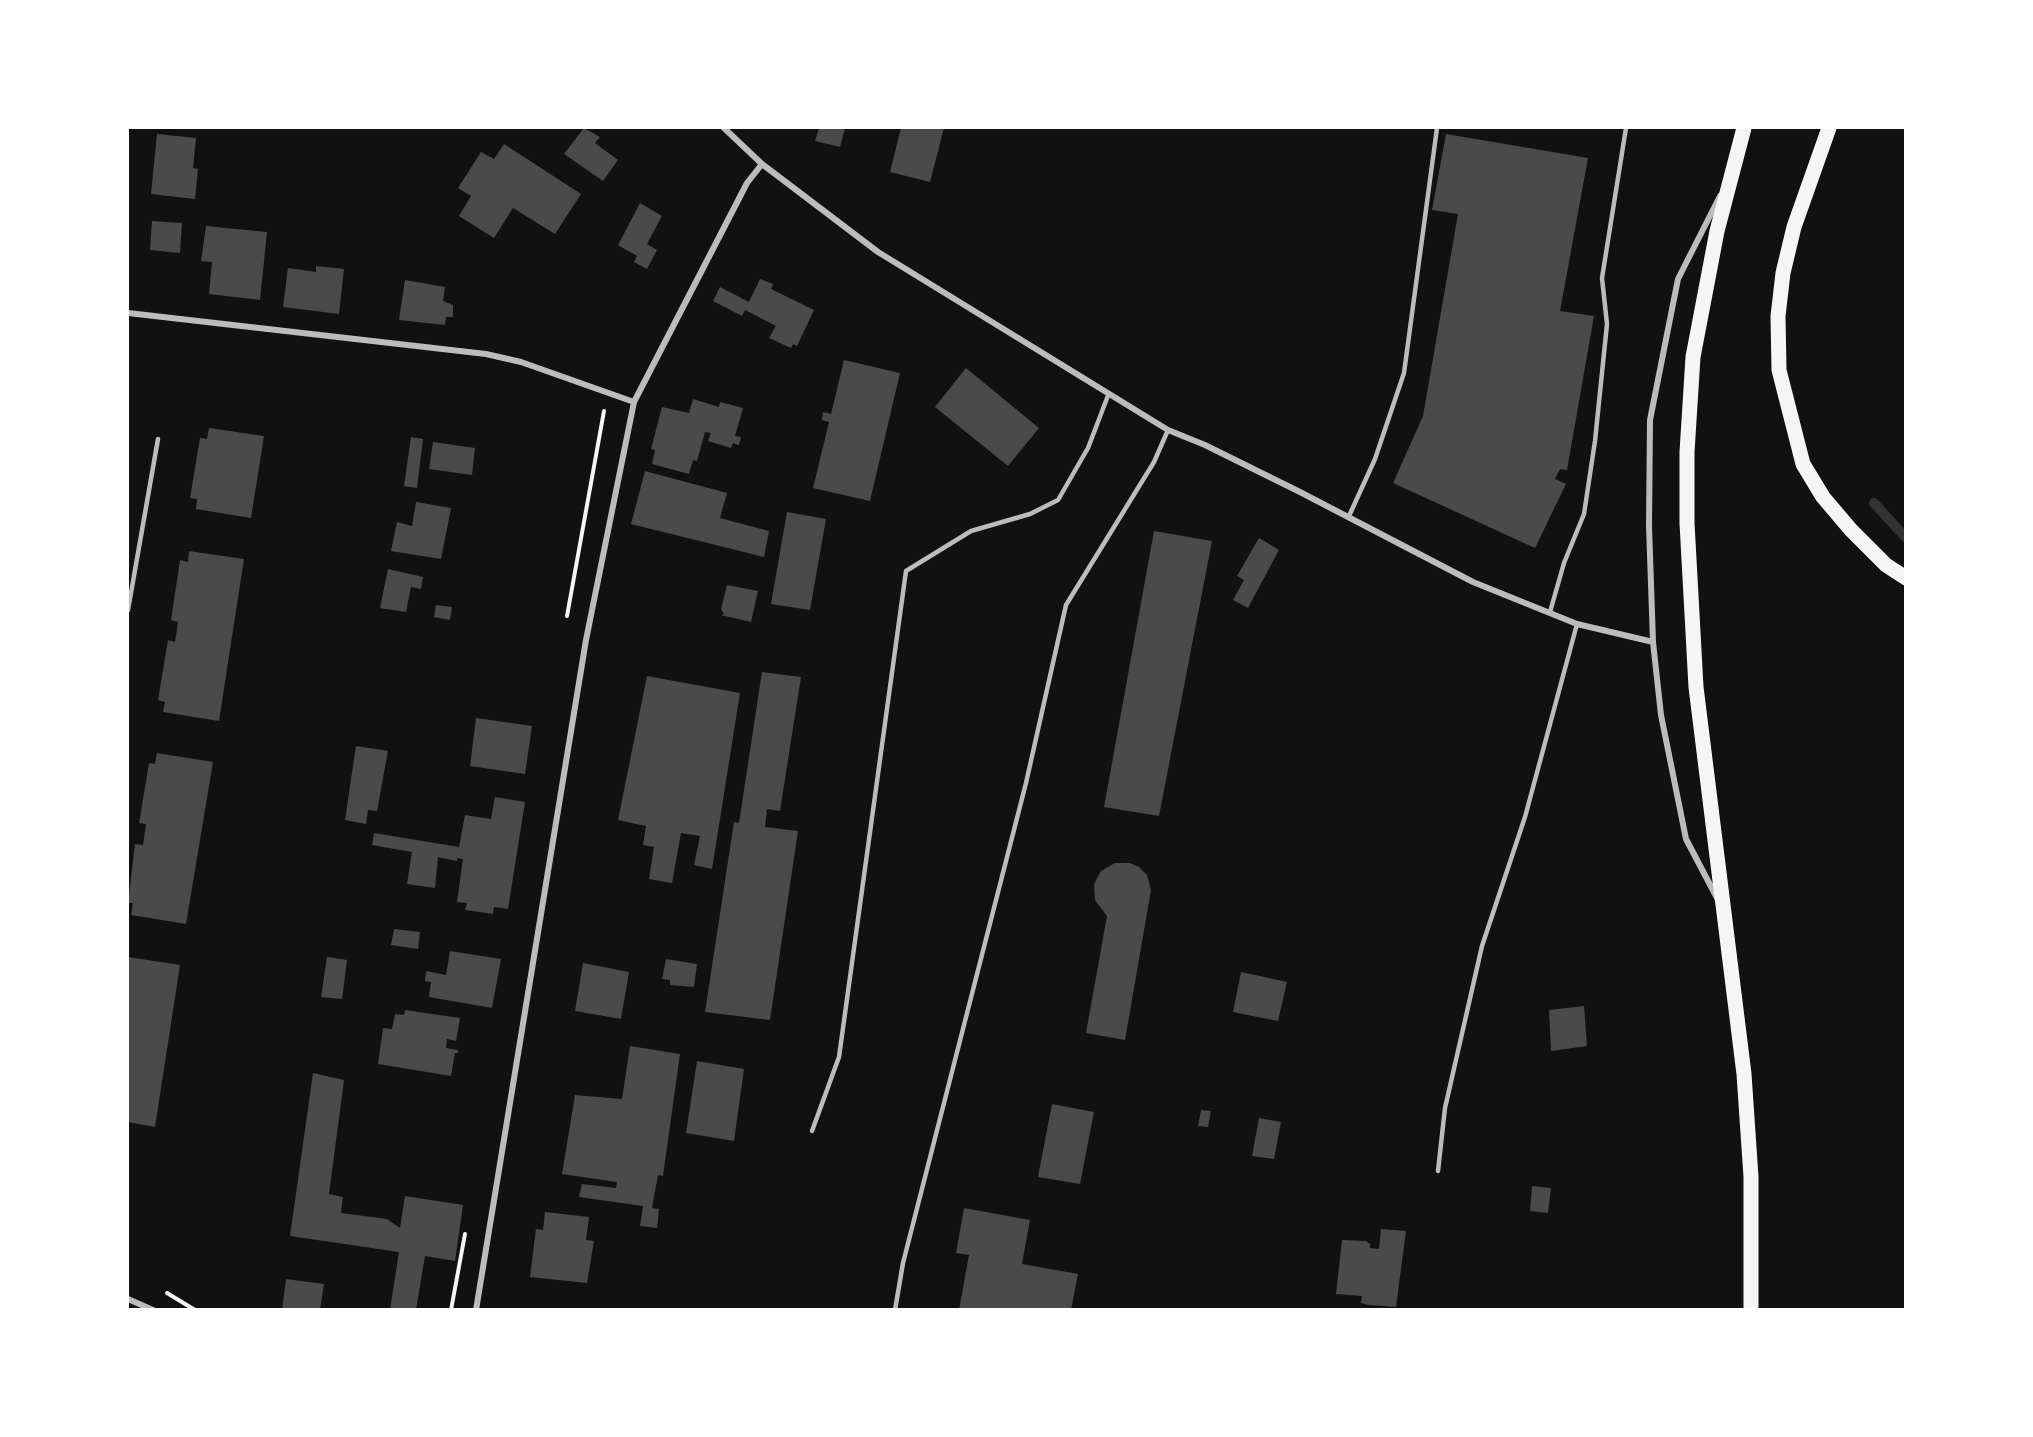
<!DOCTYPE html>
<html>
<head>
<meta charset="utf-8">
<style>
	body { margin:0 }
	#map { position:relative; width:2033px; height:1437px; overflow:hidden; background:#111; font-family:Cabin,sans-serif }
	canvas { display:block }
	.frame { position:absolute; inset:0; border:129px solid #fff; pointer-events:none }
</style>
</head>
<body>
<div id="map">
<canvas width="2033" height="1437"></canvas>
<div class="frame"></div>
</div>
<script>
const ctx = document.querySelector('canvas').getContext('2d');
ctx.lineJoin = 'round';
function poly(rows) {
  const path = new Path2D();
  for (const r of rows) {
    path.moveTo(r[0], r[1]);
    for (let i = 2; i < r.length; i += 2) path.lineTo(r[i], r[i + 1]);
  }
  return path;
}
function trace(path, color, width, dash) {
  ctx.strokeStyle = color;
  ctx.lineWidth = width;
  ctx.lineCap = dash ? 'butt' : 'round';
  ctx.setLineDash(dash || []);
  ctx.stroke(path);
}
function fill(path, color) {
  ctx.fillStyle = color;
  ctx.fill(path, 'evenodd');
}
trace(poly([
	[1874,503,1906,538]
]), '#333', 10);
fill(poly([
	[584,128,600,137,595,143,618,160,603,181,564,154],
	[819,128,845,128,840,147,815,141],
	[901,128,944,128,930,182,890,172],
	[157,134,196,138,193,168,198,169,195,199,151,194],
	[1446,134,1588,158,1560,311,1594,316,1567,470,1560,469,1555,479,1566,484,1535,548,1393,483,1423,416,1458,214,1432,210],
	[504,144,581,194,555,234,513,208,494,238,459,216,471,196,458,188,481,152,494,159],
	[640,203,662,216,647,244,657,250,647,269,634,262,637,256,618,245],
	[152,221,182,223,180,253,150,250],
	[206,226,267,232,260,300,209,294,212,262,201,261],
	[316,266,344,269,339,314,283,307,288,268,316,272],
	[760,279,773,284,771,289,814,310,797,346,793,344,791,348,769,338,776,326,745,310,742,316,713,301,720,287,749,302],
	[405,280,445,287,443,301,453,305,453,317,446,317,445,325,399,320],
	[844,360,900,373,870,501,813,488,829,422,822,420,823,412,831,414],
	[966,368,1039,428,1008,466,935,407],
	[693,399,719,407,720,402,743,408,735,436,741,437,739,445,733,443,731,448,708,441,711,433,705,432,697,461,693,460,689,474,652,464,655,450,651,449,662,407,689,413],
	[209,428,264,436,251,518,196,509,197,499,190,498,200,438,207,439],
	[411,437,423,439,417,488,404,486],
	[433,442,475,448,472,475,429,469],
	[645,471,727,493,720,518,769,531,764,557,631,524],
	[416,502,451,508,441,559,391,551,397,522,412,526],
	[787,512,826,519,810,610,771,604],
	[1154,531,1212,541,1159,816,1104,807],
	[1259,538,1279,550,1248,608,1233,600,1244,580,1237,576],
	[189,551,244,559,219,721,163,712,165,702,158,700,168,640,175,642,178,622,171,620,180,560,188,562],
	[388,569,423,577,421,589,411,587,406,612,380,608],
	[727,585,758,591,751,622,721,615,724,614,721,609],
	[436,605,452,607,450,620,434,617],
	[762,672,801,677,780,811,767,809,765,827,798,831,770,1020,705,1012,734,822,739,823],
	[647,676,740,693,712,869,694,865,700,836,681,833,672,883,649,879,654,847,643,845,646,826,618,820],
	[476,718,532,726,525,774,470,766],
	[356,746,388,751,377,811,368,810,366,824,345,820],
	[157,753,213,762,186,924,131,915,133,903,128,903,135,844,143,845,146,824,139,823,149,763,155,764],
	[495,797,525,802,508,909,494,907,493,914,465,910,467,903,457,902,463,859,457,858,457,861,438,857,435,888,407,884,412,852,372,845,374,833,459,847,465,815,491,819],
	[1115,863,1130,863,1139,867,1147,875,1151,890,1125,1040,1086,1033,1107,916,1095,900,1094,884,1101,871],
	[394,929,420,932,418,949,391,945],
	[450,951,501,959,492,1008,429,997,431,982,425,981,426,971,446,975],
	[128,957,180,965,155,1127,128,1122],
	[327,957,347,960,342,999,321,997],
	[666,959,697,964,694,987,670,985,670,980,662,979],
	[583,963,629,972,621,1019,575,1011],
	[1241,972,1287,982,1278,1021,1233,1012],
	[1584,1006,1587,1046,1551,1051,1549,1010],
	[405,1010,460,1018,456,1041,447,1039,446,1048,458,1050,458,1053,455,1053,451,1076,378,1064,383,1028,392,1029,395,1014,404,1015],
	[630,1046,680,1054,663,1176,658,1175,652,1208,659,1209,657,1228,640,1226,643,1206,579,1197,582,1184,616,1188,617,1182,562,1174,575,1095,622,1099],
	[697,1061,744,1069,734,1141,686,1133],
	[313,1073,344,1080,329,1194,343,1197,341,1213,387,1219,400,1228,405,1196,463,1205,455,1261,425,1256,416,1310,390,1310,399,1252,290,1236],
	[1052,1104,1094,1112,1080,1184,1038,1177],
	[1201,1110,1211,1111,1208,1127,1198,1126],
	[1259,1118,1281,1122,1274,1159,1252,1156],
	[1532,1186,1551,1188,1548,1213,1530,1211],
	[964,1208,1030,1220,1022,1264,1078,1274,1071,1310,959,1310,969,1255,956,1253],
	[545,1212,589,1217,586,1240,594,1241,587,1283,530,1277,536,1229,543,1230],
	[1381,1229,1406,1231,1396,1307,1369,1305,1361,1303,1362,1296,1336,1294,1342,1240,1366,1241,1370,1244,1370,1248,1379,1249],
	[286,1279,324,1284,320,1310,282,1310]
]), '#4a4a4a');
trace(poly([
	[567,616,604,411],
	[167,1293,195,1310],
	[451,1310,465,1234]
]), '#f5f5f5', 4);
trace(poly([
	[1349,516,1375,459,1404,373,1437,128],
	[128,610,158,439],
	[1550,612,1564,563,1584,514,1595,441,1607,324,1602,278,1626,128],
	[812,1131,839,1057,906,571,971,531,1030,514,1058,500,1088,448,1109,393],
	[1438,1171,1445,1108,1482,946,1525,817,1577,624],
	[895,1310,903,1263,1026,783,1066,605,1154,462,1168,430]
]), '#bcbcbc', 4.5);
trace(poly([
	[724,128,762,164,878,252,1168,430,1205,445,1300,492,1473,582,1577,624,1653,642],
	[128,313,486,354,521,362,634,402],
	[1717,898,1686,839,1661,715,1653,642,1649,526,1650,420,1678,279,1720,196],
	[128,1299,153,1310],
	[476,1310,586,640,634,402,747,183,762,164]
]), '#bcbcbc', 6);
trace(poly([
	[1744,128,1717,231,1693,357,1687,452,1687,523,1696,687,1744,1074,1751,1177,1751,1310],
	[1829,128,1794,227,1783,273,1778,316,1779,370,1803,464,1823,497,1851,530,1886,565,1906,578]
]), '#f5f5f5', 15);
</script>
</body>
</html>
